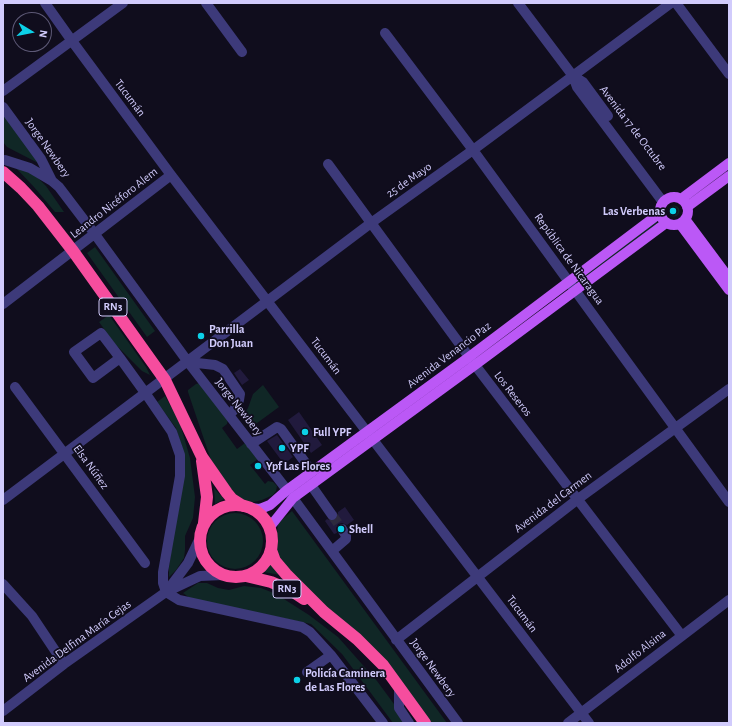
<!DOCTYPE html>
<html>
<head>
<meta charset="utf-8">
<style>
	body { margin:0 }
	#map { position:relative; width:732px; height:726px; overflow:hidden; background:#100d1d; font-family:"Alegreya Sans",sans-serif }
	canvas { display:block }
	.frame { position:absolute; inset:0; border:4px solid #d1cbfc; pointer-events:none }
	.north { position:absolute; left:12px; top:12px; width:40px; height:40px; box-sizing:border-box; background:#100d1d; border:1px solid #5d5976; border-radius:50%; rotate:100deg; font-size:11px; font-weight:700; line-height:16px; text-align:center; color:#d1cbfc }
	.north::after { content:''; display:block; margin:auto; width:14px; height:18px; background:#0cd1e8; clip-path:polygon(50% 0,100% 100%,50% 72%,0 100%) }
</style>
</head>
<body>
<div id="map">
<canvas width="732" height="726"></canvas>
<div class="frame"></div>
<div class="north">N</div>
</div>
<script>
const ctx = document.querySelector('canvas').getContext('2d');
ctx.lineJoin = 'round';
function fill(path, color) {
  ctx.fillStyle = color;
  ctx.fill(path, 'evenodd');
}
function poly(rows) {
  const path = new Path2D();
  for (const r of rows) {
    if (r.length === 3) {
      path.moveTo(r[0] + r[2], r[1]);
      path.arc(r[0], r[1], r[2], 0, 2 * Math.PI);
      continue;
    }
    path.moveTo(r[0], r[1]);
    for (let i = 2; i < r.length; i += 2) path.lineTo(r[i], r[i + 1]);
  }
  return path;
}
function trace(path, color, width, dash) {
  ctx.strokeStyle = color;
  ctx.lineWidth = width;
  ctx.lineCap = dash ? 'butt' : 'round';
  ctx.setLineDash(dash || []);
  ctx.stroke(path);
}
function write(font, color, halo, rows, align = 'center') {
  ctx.font = font + ' "Alegreya Sans",sans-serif';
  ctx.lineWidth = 3.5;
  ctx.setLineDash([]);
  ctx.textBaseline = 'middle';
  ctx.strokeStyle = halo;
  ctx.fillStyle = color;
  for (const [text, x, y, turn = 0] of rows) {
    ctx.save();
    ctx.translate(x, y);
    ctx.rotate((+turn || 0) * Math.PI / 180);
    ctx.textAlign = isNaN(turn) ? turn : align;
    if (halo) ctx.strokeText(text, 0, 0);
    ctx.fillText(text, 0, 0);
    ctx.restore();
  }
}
fill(poly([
	[3,114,40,164,7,147,3,142],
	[14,166,34,174,46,186,64,212,55,212,34,187],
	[674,211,5.5],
	[656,221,659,225,577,285,575,282],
	[95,247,155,331,147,337,87,253],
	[109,315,146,367,150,375,142,371,115,344,99,322],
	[200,383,228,419,227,424,222,428,237,449,245,443,258,459,250,465,265,484,268,481,273,482,277,486,276,491,273,495,262,500,254,502,244,501,233,492,211,460,188,392,188,390,196,384],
	[263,385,279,407,253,426,244,414,248,408,253,394],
	[165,396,179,420,190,458,195,497,193,518,185,536,185,550,184,558,176,570,169,577,169,567,184,454,176,428,157,402],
	[214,488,224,499,215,504],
	[292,511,447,723,431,723,299,582,277,556,276,545,278,523],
	[235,541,28],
	[270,564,280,575,264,572],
	[198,583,207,583,218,588,229,590,244,586,261,588,276,594,309,615,338,637,377,681,408,723,393,723,342,654,311,624,191,599,183,593]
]), '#102726');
fill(poly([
	[240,369,249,380,242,385,234,373],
	[299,412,322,445,311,453,288,420],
	[277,435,293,457,284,464,267,441],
	[345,507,354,520,347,525,342,523,338,524,336,529,337,533,334,534,325,521,327,519,332,521,336,520,338,517,338,512]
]), '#211a3d');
trace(poly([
	[332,515,342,529]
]), '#2d2a3e', 10, [10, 5]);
trace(poly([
	[45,3,72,41,171,175,589,723],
	[206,3,242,52],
	[518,3,573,76,577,87,663,202],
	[676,3,729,74],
	[385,33,473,150,729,502],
	[573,76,583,82,608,116],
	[3,91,123,3],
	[3,107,41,159,52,181,59,187,94,233,188,362,287,490,458,723],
	[5,160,30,168,52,181],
	[328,164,475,365,682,636],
	[3,304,171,175],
	[120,358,93,378,74,352,101,333,120,358,146,394,172,432,180,455,180,476,163,572,163,583,166,592,179,600,302,627,310,632,331,655,383,723],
	[188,362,215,365,223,369,240,394,239,400,234,410,229,415],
	[15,387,145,563],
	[251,444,277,427,281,429,312,472],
	[311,485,332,515],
	[3,500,371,223,473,150,671,3],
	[332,551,346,539,346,536,342,529],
	[3,584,32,616,64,664],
	[167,591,188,563,200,538],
	[396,640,578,499,729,389],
	[307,672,331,655],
	[399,686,399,708,409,723],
	[3,711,64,664,166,592,200,576,223,575],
	[568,723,729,600]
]), '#3d3a7a', 10);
trace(poly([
	[674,211,14],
	[681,199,729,163],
	[687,207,729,176],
	[685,219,729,278],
	[680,224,729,290],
	[249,508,260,509,270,505,287,490,469,357,660,213],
	[269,528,293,498,475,365,666,223]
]), '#bb58f6', 10);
trace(poly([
	[3,172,21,188,38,206,73,251,165,380,202,457,227,493,232,499,243,506],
	[202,461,207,497,204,523],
	[236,541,36],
	[271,550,275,561,286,574,324,612,357,639,383,665,425,723],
	[246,576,271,582,292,591,304,599]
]), '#f64d9e', 12);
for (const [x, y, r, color] of [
	[673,211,4,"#0cd1e8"],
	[201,336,4,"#0cd1e8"],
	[305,432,4,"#0cd1e8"],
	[282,448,4,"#0cd1e8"],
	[258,466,4,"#0cd1e8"],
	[341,529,4,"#0cd1e8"],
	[297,680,4,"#0cd1e8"]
]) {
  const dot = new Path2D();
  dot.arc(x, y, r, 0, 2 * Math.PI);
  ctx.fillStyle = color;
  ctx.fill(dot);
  trace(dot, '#100d1d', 1.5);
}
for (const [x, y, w] of [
	[113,307,28],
	[287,589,28]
]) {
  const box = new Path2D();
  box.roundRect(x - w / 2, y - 9, w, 18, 3);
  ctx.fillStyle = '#100d1d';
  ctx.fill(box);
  trace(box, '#d1cbfc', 1);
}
write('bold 11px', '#d1cbfc', null, [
	["RN3",113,307],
	["RN3",287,589]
]);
write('12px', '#d1cbfc', '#100d1d', [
	["Tucumán",130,98,53],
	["Avenida 17 de Octubre",633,128,53],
	["Jorge Newbery",48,148,55],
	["25 de Mayo",409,180,-35],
	["Leandro Nicéforo Alem",114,203,-38],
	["República de Nicaragua",569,259,54],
	["Avenida Venancio Paz",449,355,-37],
	["Tucumán",326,356,53],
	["Los Reseros",513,394,52],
	["Jorge Newbery",239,407,52],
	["Elsa Núñez",91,467,54],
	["Avenida del Carmen",553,502,-37],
	["Tucumán",522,614,53],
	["Avenida Delfina María Cejas",77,641,-36],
	["Adolfo Alsina",640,651,-38],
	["Jorge Newbery",433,668,54]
]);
write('bold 12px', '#d1cbfc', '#100d1d', [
	["Las Verbenas",665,211,"right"],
	["Parrilla",209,329],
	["Don Juan",209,343],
	["Full YPF",313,432],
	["YPF",290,448],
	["Ypf Las Flores",266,466],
	["Shell",349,529],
	["Policía Caminera",305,673],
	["de Las Flores",305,687]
], 'left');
</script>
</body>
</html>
